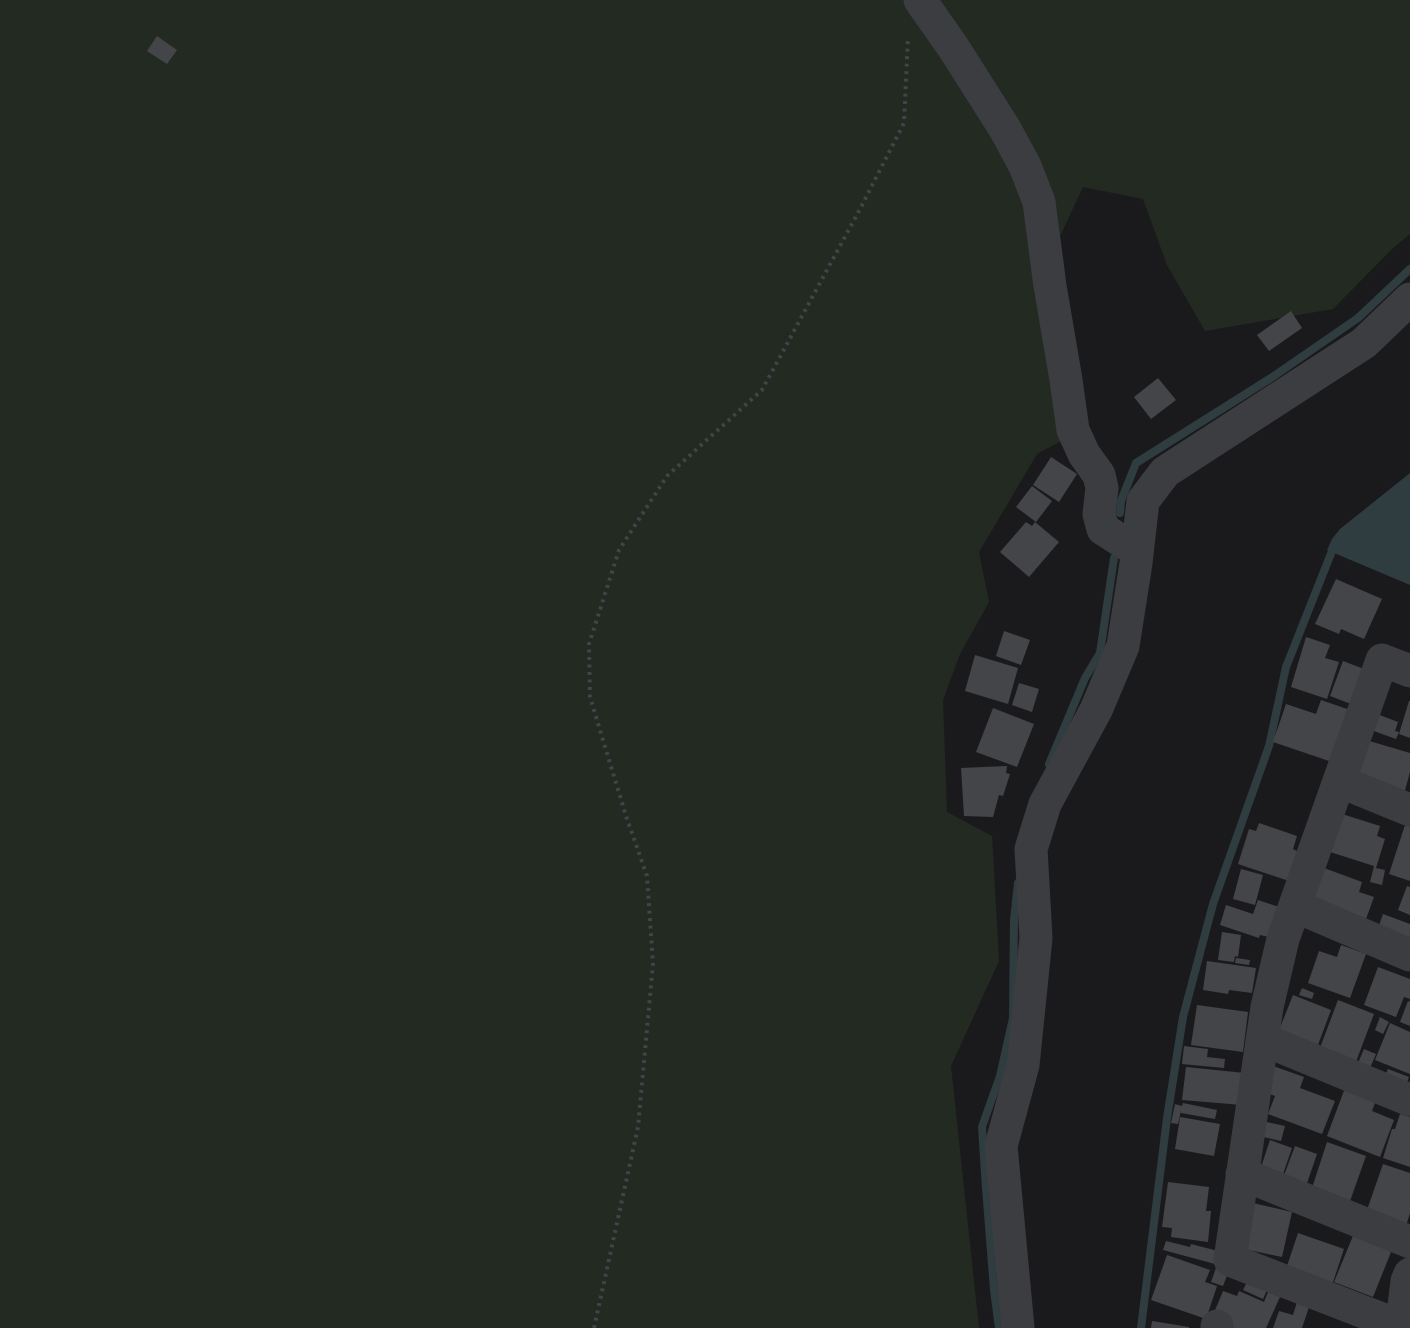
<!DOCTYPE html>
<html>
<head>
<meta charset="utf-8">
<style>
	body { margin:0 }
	canvas { display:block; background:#1a1a1c }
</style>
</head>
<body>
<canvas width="1410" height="1328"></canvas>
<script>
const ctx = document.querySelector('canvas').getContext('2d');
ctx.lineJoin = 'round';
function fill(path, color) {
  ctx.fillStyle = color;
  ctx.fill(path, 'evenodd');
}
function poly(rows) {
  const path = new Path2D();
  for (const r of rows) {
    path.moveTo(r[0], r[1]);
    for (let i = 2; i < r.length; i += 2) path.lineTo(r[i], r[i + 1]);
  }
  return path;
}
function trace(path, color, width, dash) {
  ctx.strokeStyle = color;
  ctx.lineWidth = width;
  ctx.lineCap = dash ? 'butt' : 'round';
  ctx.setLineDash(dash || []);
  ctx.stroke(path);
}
fill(poly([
	[0,0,1410,0,1410,234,1392,249,1333,309,1205,331,1167,265,1143,199,1083,187,1034,292,1065,439,1037,454,979,552,989,602,960,654,943,700,947,812,992,836,999,961,951,1066,979,1328,0,1328]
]), '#222a21');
fill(poly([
	[1410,473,1410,585,1327,550,1332,539,1340,529]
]), '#2f3c40');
trace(poly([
	[1120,513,1121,501,1136,463,1271,378,1358,318,1410,269],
	[1049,764,1085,678,1100,653,1114,558],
	[999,1328,994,1290,986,1188,982,1127,1000,1076,1013,1018,1014,920,1018,883],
	[1141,1328,1167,1118,1183,1017,1213,904,1269,746,1286,667,1334,546]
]), '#2f3c40', 8);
fill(poly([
	[157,36,177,50,167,64,147,51],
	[1291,311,1302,328,1269,351,1257,335],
	[1158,378,1176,400,1151,419,1134,397],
	[1051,457,1077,474,1059,502,1033,485],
	[1032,486,1052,501,1036,522,1016,507],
	[1026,522,1032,526,1035,522,1059,542,1029,577,1000,552],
	[1336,579,1382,599,1364,639,1341,629,1339,634,1315,624],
	[1004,631,1030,640,1021,665,996,656],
	[1306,637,1330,645,1325,658,1339,662,1327,699,1291,687],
	[975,655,1018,668,1008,704,965,691],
	[1343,661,1364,669,1351,704,1330,696],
	[1019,683,1039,689,1032,712,1012,705],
	[1321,700,1350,710,1332,762,1273,742,1286,704,1316,714],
	[1409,701,1410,701,1410,738,1399,734],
	[993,708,1034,724,1017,767,976,752],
	[1377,714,1398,722,1395,731,1399,732,1396,739,1371,730],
	[1366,740,1410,753,1410,772,1404,794,1355,780],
	[1007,766,1006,773,1010,774,1003,796,999,795,993,817,964,816,961,768],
	[1342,814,1380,826,1377,836,1385,839,1376,868,1385,870,1382,885,1370,882,1374,866,1330,852],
	[1259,823,1297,836,1293,849,1299,852,1289,881,1238,864,1249,829,1256,831],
	[1405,825,1410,826,1410,881,1389,874],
	[1324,868,1362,882,1359,892,1374,897,1362,930,1310,906],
	[1241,869,1263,875,1255,905,1233,899],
	[1407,886,1410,887,1410,915,1398,910],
	[1258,900,1279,907,1269,937,1260,935,1259,938,1220,925,1226,905,1253,914],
	[1383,914,1410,924,1410,943,1377,931],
	[1222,932,1241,935,1238,957,1235,956,1234,962,1218,960],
	[1341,945,1366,954,1350,998,1308,983,1319,951,1337,957],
	[1236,958,1250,960,1249,965,1235,963],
	[1207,961,1256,968,1252,993,1229,990,1228,994,1203,990],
	[1378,967,1410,979,1410,999,1404,997,1396,1017,1364,1005],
	[1302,988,1314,993,1312,999,1299,995],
	[1293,995,1331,1010,1315,1053,1276,1038],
	[1338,1000,1374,1014,1354,1067,1318,1053],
	[1408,1001,1410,1002,1410,1026,1400,1022],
	[1197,1005,1248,1012,1243,1052,1191,1045],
	[1380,1017,1389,1022,1383,1034,1375,1030],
	[1390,1023,1410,1032,1410,1074,1375,1060],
	[1184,1046,1208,1049,1207,1057,1225,1059,1224,1068,1182,1064],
	[1364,1049,1376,1054,1367,1075,1355,1070],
	[1273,1066,1304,1077,1300,1088,1335,1101,1322,1134,1268,1114,1275,1096,1264,1092],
	[1186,1067,1245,1073,1242,1105,1182,1100],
	[1388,1069,1409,1077,1405,1087,1384,1078],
	[1345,1088,1376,1100,1372,1111,1394,1120,1380,1157,1327,1136],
	[1183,1103,1217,1110,1215,1119,1181,1113,1181,1111,1178,1124,1171,1123,1175,1104,1182,1106],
	[1400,1114,1410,1117,1410,1167,1383,1158,1392,1129,1395,1129],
	[1180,1117,1220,1124,1214,1156,1175,1149],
	[1262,1121,1285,1126,1281,1141,1259,1136],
	[1270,1140,1292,1148,1282,1177,1260,1170],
	[1327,1142,1366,1156,1350,1201,1312,1188],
	[1295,1146,1317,1154,1306,1186,1283,1178],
	[1383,1164,1410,1173,1410,1213,1406,1226,1367,1210],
	[1168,1182,1209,1187,1206,1211,1211,1211,1208,1242,1171,1237,1172,1228,1162,1227],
	[1253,1203,1292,1212,1282,1257,1244,1249],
	[1355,1231,1393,1247,1373,1297,1334,1282],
	[1298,1233,1344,1249,1332,1285,1286,1269],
	[1166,1241,1190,1247,1191,1244,1218,1251,1215,1264,1163,1250],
	[1167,1255,1210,1270,1205,1282,1217,1286,1206,1319,1151,1300],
	[1216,1268,1228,1273,1223,1286,1211,1282],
	[1247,1282,1267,1290,1263,1299,1243,1290],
	[1223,1291,1237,1296,1239,1291,1264,1302,1268,1292,1280,1297,1266,1328,1228,1328,1211,1320],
	[1297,1302,1309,1307,1302,1328,1273,1328,1279,1311,1293,1315],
	[1152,1321,1189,1327,1189,1328,1151,1328]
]), '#444549');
trace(poly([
	[594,1328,638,1127,653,964,647,876,626,816,590,697,589,644,619,550,667,476,762,390,860,209,904,123,908,37]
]), '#414448', 4, [3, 4.5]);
trace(poly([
	[920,0,953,47,1005,129,1025,166,1039,202,1050,286,1066,380,1073,430,1084,454,1099,475,1102,488,1099,514,1103,529,1137,551],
	[1339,781,1410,810],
	[1295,906,1410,955],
	[1262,1039,1410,1100],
	[1242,1174,1410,1242],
	[1018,1328,1001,1146,1023,1065,1036,938,1031,849,1045,804,1096,710,1123,646,1136,563,1143,501,1165,472,1364,343,1410,299],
	[1217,1328,1217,1326],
	[1405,1328,1230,1260,1267,1007,1283,939,1382,660,1410,671],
	[1407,1328,1404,1306,1407,1281,1410,1274]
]), '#3b3d41', 33);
</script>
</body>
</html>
